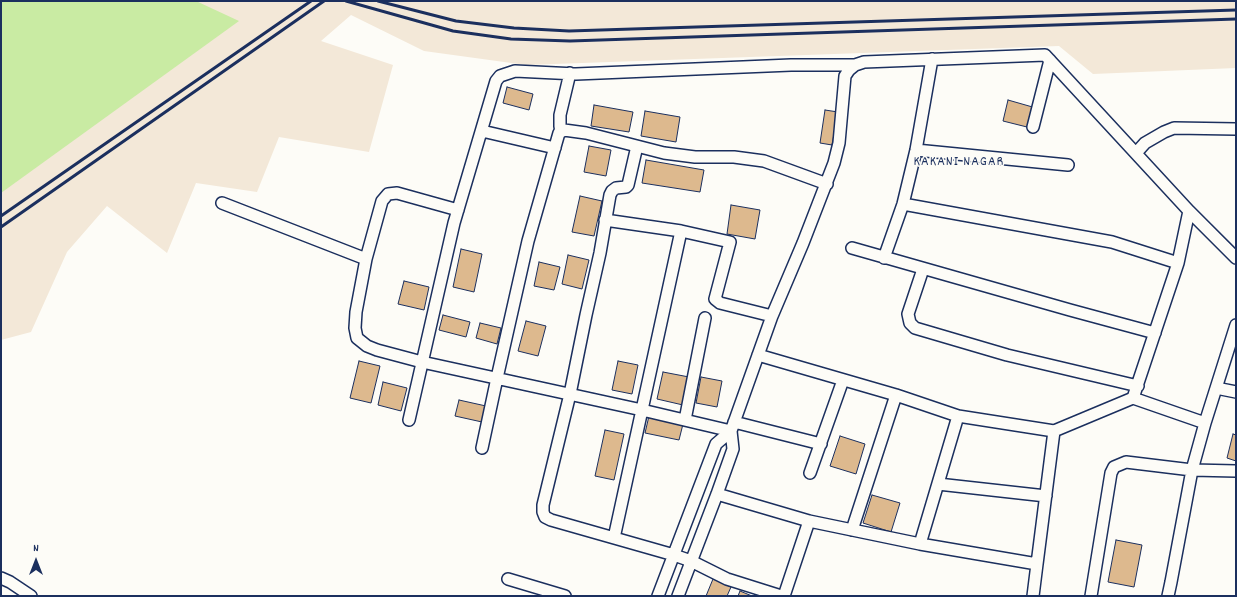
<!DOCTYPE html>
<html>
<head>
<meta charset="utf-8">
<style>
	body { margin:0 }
	#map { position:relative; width:1237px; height:597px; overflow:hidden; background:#fdfcf7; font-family:Dekko,sans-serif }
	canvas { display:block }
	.frame { position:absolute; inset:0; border:2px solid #1b2f5e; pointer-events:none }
	.north { position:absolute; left:16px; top:541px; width:40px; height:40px; -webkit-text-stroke:3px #fdfcf7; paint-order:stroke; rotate:0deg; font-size:11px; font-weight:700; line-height:16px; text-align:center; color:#1b2f5e }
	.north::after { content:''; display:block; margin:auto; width:14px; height:18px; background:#1b2f5e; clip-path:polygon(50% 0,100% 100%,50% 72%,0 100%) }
</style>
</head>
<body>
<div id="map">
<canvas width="1237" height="597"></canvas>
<div class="frame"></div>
<div class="north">N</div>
</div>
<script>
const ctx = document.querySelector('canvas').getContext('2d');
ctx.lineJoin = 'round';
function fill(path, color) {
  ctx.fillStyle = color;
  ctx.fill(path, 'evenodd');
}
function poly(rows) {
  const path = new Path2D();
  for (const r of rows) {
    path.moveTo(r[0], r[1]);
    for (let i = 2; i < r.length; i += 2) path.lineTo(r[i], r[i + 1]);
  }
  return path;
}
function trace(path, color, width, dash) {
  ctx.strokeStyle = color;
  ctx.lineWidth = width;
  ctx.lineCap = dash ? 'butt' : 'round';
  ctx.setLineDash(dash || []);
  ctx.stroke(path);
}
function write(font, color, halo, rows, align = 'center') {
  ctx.font = font + ' Dekko,sans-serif';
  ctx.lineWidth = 3;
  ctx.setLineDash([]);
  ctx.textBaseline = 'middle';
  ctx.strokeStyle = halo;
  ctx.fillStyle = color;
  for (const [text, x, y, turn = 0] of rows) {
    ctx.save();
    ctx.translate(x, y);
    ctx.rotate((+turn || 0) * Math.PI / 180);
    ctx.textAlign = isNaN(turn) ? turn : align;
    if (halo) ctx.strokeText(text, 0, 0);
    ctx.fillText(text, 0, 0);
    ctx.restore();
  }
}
fill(poly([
	[1,1,1236,1,1236,68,1093,74,1059,46,526,65,424,51,351,15,321,41,393,65,369,152,279,137,257,192,196,183,167,253,107,206,67,252,31,332,1,340]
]), '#f3e8d8');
fill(poly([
	[1,1,196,1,239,21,1,193]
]), '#c9eba3');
const building = poly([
	[507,87,533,94,529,110,503,103,507,87],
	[1008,100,1036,108,1031,128,1003,121,1008,100],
	[594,105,633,112,629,132,591,126,594,105],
	[825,110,838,112,832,145,820,143,825,110],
	[645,111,680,117,676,142,641,136,645,111],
	[589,146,611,150,606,176,584,172,589,146],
	[646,160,704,170,700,192,642,183,646,160],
	[580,196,602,201,594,236,572,232,580,196],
	[731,205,760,210,755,239,727,234,731,205],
	[461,249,482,254,474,292,453,287,461,249],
	[568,255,589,260,582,289,562,284,568,255],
	[539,262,560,267,554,290,534,286,539,262],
	[404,281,429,287,424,310,398,304,404,281],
	[443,315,470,322,466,337,439,330,443,315],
	[526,321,546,326,538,356,518,351,526,321],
	[480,323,501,328,497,344,476,338,480,323],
	[359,361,380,366,371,403,350,398,359,361],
	[618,361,638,365,632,394,612,390,618,361],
	[663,372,689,377,683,405,657,399,663,372],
	[701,377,722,381,717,407,696,403,701,377],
	[383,382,407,388,401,411,378,405,383,382],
	[459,400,486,406,482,422,455,416,459,400],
	[649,416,683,424,679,440,645,433,649,416],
	[605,430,624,434,614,480,595,476,605,430],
	[1233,434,1236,435,1236,461,1227,458,1233,434],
	[840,436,865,444,856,474,830,466,840,436],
	[872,495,900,503,891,532,863,523,872,495],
	[1116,540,1142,545,1134,587,1108,582,1116,540],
	[713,579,731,587,727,596,706,596,713,579],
	[740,591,752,596,738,596,740,591]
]);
fill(building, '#ddb98e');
trace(building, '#1b2f5e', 1);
const minor = poly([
	[1033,127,1050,60],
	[482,131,555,148],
	[561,132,560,126,560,115,570,73],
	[637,146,628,185,626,187,616,188,612,191,610,195,600,253,586,315,570,394,543,505,543,512,545,517,551,520,674,555,691,561,727,579,781,596],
	[916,150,1068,165],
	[1136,153,1145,143,1164,132,1174,128,1236,129],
	[222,203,366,259,356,312,355,328,357,338,367,346,377,350,422,362,642,410,731,431],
	[903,204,1112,242,1178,263],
	[605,220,681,231,730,242,715,299,720,303,772,316],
	[852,248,1070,310,1155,333],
	[884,258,903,204,916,150,932,59],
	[366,259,382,201,388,194,397,193,458,210],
	[923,269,908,314,910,323,915,328,1007,355,1138,386],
	[758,355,896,395,958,416,1054,431],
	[1216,388,1236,392],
	[1133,398,1205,423,1236,325],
	[409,420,454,223,496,81,500,76,515,71,576,74,791,65,855,65],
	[685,420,705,318],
	[734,422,821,444],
	[482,448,497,378,528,241,559,133,564,130,586,133,664,153,695,157,734,157,764,161,827,184],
	[810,473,843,380],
	[938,484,1046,496],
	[717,494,809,521],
	[852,530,896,395],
	[614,538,681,231],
	[920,544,958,416],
	[1037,564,1054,431,1133,398,1178,263,1189,211],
	[1,578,10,582,31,596],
	[508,579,565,596],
	[658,596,716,444,731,431],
	[678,596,717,494,733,449,731,431,772,316,803,243,834,163,839,143,845,76,849,70,855,65,864,62,1045,55,1189,211,1236,258],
	[784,596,809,521,920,544,1037,564,1033,596],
	[1091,596,1111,473,1114,467,1126,462,1192,470,1205,423],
	[1168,596,1171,582,1192,470,1236,471]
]);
trace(minor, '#1b2f5e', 14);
trace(minor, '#fdfcf7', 11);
trace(poly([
	[346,1,453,31,511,39,570,41,1236,19],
	[378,1,456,21,514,28,569,31,1236,10],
	[1,216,311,1],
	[1,227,324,1]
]), '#1b2f5e', 3);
ctx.letterSpacing = '1px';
write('14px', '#1b2f5e', '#fdfcf7', [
	["KAKANI NAGAR",959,163]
]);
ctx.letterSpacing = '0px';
</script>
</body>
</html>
